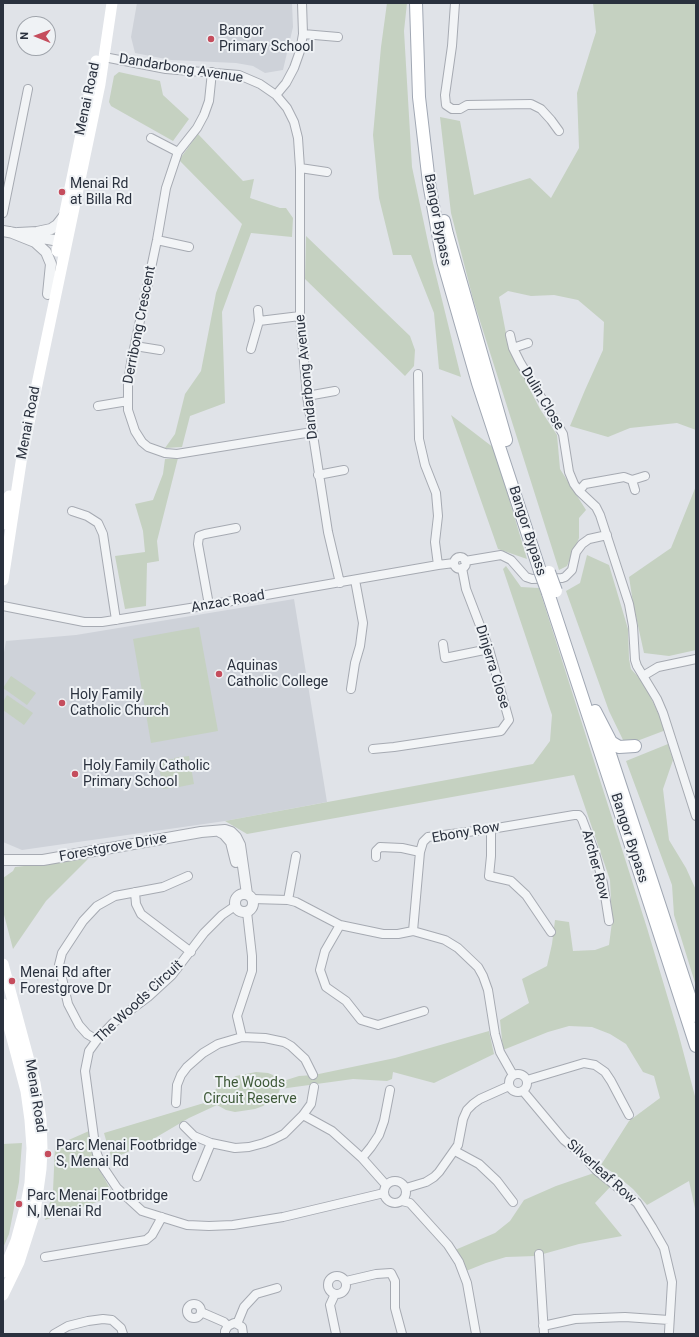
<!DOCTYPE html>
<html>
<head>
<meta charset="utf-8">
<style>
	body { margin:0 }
	#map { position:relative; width:699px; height:1337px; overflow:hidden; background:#e0e3e8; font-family:Roboto,sans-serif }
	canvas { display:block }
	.frame { position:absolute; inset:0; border:4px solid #2a313e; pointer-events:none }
	.north { position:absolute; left:16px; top:16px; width:40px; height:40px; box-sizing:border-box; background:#eff2f5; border:1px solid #a0a5ac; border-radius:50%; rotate:271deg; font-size:11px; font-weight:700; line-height:16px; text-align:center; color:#2a313e }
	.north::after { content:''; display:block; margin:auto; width:14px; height:18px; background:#c54d5d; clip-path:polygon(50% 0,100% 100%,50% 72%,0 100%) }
</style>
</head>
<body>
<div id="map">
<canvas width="699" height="1337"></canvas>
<div class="frame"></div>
<div class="north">N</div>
</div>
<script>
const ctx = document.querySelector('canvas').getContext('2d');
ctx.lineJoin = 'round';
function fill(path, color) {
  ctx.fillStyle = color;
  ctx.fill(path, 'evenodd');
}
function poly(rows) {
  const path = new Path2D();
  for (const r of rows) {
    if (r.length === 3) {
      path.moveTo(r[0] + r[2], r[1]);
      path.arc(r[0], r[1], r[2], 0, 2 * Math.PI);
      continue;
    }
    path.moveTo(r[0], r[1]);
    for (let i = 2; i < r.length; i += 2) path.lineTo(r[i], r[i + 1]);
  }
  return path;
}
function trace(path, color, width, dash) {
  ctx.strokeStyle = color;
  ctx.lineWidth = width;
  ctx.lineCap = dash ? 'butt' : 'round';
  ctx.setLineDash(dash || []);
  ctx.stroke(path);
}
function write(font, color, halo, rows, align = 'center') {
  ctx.font = font + ' Roboto,sans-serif';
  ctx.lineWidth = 4;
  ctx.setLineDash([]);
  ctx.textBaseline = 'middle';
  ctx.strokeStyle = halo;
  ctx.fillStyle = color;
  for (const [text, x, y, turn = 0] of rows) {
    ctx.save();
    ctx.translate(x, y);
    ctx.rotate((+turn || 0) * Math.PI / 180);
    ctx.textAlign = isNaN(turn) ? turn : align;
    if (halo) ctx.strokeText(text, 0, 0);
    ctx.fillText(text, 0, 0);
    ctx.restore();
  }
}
fill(poly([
	[137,3,292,3,293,27,283,70,265,73,253,66,236,63,171,60,135,53,131,37],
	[294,599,327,802,225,821,22,850,3,842,3,658,6,641,76,635]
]), '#ced2d9');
fill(poly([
	[387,3,407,3,404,31,412,167,429,247,461,377,439,369,434,313,411,255,393,255,379,198,373,135,381,47],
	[593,3,696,3,696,430,677,423,630,428,608,437,570,426,585,390,603,350,604,322,578,300,554,295,531,296,508,291,499,297,509,349,540,409,557,435,560,469,586,510,579,518,579,538,567,566,559,570,473,299,451,213,440,117,460,121,474,195,530,178,551,198,579,148,577,93,596,32],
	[119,72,160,81,163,95,189,119,173,141,111,106,109,102,114,76],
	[198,134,243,181,254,179,250,198,280,208,286,208,293,218,292,237,251,233,222,312,225,403,190,416,182,447,165,448,175,434,185,394,201,371,216,293,242,224,179,160],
	[306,236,410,336,415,350,414,366,405,376,305,279],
	[451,415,494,448,527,559,498,549],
	[178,458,157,541,159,561,147,563,146,606,125,609,115,556,145,552,143,531,135,504,153,500,163,474,165,459],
	[696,486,696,650,669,656,644,653,633,603,629,577,671,548],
	[587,555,609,565,628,629,629,659,631,669,641,680,650,696,666,730,637,741,624,742,609,711,566,591,580,583],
	[506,566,521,587,539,588,647,928,678,1032,696,1100,696,1213,689,1181,647,1205,633,1189,615,1174,601,1165,629,1121,660,1098,654,1076,643,1072,626,1044,610,1034,592,1027,569,1026,548,1032,503,1050,500,1020,529,1003,522,979,547,966,552,944,555,920,569,922,573,951,595,950,609,945,612,922,610,880,574,775,247,834,225,821,533,764,550,741,552,715,503,569],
	[199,627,218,731,151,743,133,639],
	[11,676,36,693,27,705,3,688],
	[7,695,33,713,24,725,3,710,3,702],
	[668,744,673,760,663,789,669,840,686,868,696,890,696,986,674,915,672,885,626,761],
	[189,756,194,784,179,787,174,758],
	[173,759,178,787,163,789,158,761],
	[88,859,46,901,13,949,3,911,3,878,13,871,15,867],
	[489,1031,494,1054,434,1083,393,1072,392,1079,387,1081,353,1079,280,1089,277,1097,263,1106,255,1109,235,1112,226,1110,217,1105,189,1118,143,1145,112,1159,108,1147,104,1133,214,1100,215,1090,220,1085,236,1076,256,1072,268,1073,273,1075,280,1082,299,1076,314,1075,395,1058],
	[89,1131,90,1147,96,1163,114,1196,45,1220,53,1191,55,1146],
	[22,1143,19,1182,9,1234,3,1248,3,1144],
	[594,1173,611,1186,595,1203,622,1236,579,1244,536,1256,506,1257,486,1263,466,1271,455,1250,495,1233,510,1221,524,1200,556,1186]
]), '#c5d1c1');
const minor = poly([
	[455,3,452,46,445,95,446,105,452,109,460,109,467,105,531,104,541,109,551,120,559,131],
	[303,34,338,37],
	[104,57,166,69,239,75,260,84,276,95,287,108,294,122,298,138,300,168,300,316,307,396,328,532,340,583],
	[212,72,209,101,204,115,197,128,178,152,166,188,157,240,131,363,128,383,128,410,135,431,142,442,148,447,165,453,177,454,312,432],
	[276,95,286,83,294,68,300,51,303,34,302,3],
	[151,138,178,152],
	[300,168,327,172],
	[3,213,28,89],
	[157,240,189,247],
	[259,321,300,316],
	[510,335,513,348,520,362,563,434,569,472,574,484,579,491,596,507,600,515,629,604,633,626,635,660,637,666,657,699,663,713,696,816],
	[135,346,160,350],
	[513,348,528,343],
	[251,349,259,321,258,310],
	[418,374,419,439,425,465,436,493,438,516,435,542,438,565],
	[307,396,335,391],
	[98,406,128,401],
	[318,475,344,470],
	[632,480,635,490],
	[579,491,585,484,624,477,632,480,645,476],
	[72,511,87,516,98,523,103,534,116,620],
	[460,563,6],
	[465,561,501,555,511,560,526,577,532,579,562,578,565,577,572,570,576,552,582,544,589,539,607,535],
	[209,605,198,544,199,536,205,534,236,528],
	[3,606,84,622,102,622,209,605,438,565,454,563],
	[443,644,445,658,489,649],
	[643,676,658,667,696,659],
	[351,689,355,663,360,646,363,623,355,580],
	[373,749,394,747,501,731,509,720,489,649,466,589,462,568],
	[491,829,491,856,489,876,511,881,526,895,551,932],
	[376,857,376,851,380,847,402,848,420,852],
	[135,892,136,904,141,914,191,952],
	[252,899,288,900,296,902,340,925,383,934,398,934,413,931,445,940,458,948,478,967,483,976,488,990,495,1034,500,1052,513,1075],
	[288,900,296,856],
	[235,906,222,915,204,933,172,975,148,997,113,1023,97,1040,89,1051,85,1071,95,1145,97,1154,101,1164,117,1188,142,1211,187,1225,209,1226,233,1225,283,1217,384,1193],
	[340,925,325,951,320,970,326,987,346,1001,361,1020,378,1025,424,1011],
	[413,931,420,852,423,842,428,837,491,829,574,815,579,815,582,819,595,853,603,883,609,921],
	[242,1037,237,1016,252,971,252,956,247,912],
	[97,1040,87,1034,79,1025,68,1004,59,965,62,953,83,921,97,906,115,896,163,887,188,876],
	[518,1083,9],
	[527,1080,584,1063,595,1065,605,1072,611,1081,629,1115],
	[523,1091,564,1140,584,1156,596,1170,637,1203,652,1227,664,1248,672,1282,669,1332],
	[176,1103,177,1085,181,1075,187,1067,203,1053,218,1044,242,1037,265,1038,284,1042,291,1046,305,1059,313,1075],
	[303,1115,332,1131,362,1158,386,1185],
	[184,1126,194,1136,211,1143,235,1148,249,1147,264,1143,274,1139,284,1134,303,1115,311,1104,314,1087],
	[455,1151,479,1164,497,1181,513,1202],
	[362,1158,371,1147,379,1135,384,1121,390,1090],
	[197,1177,211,1143],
	[395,1192,11],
	[406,1188,426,1182,434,1177,439,1172,458,1145,463,1119,467,1110,473,1104,480,1099,509,1086],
	[402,1201,410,1203,448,1245,459,1262,467,1283,476,1334],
	[539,1254,544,1334],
	[45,1257,146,1240,152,1235,162,1217],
	[337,1285,9],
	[346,1281,376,1274,391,1273,395,1281,395,1308,402,1334],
	[335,1294,330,1305,336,1334],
	[194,1311,7],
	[201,1312,224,1322,228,1326],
	[237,1324,244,1307,256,1294,277,1288],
	[543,1326,575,1319,625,1317,669,1320],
	[54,1334,68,1326,88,1321,103,1319,112,1320,121,1328,123,1334],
	[225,1334,225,1331,228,1326,234,1323,237,1324,242,1327,243,1334]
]);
const tertiary = poly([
	[3,231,59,241],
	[10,232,35,242,46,252,51,264,48,294],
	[18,233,37,232,51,229,57,225,64,216],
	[220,832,224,834,231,842,236,862],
	[3,860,43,860,201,832,225,830,231,832,236,837,240,845,247,894],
	[244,903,9]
]);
const primary = poly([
	[416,3,419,97,429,183,443,261,478,383,540,571],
	[444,221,447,234,506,440],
	[548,593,625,827,696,1046],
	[595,711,611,742,619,747,635,746],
	[604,736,696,1016]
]);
trace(minor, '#a6aab2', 10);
trace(tertiary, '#a6aab2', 12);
trace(primary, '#a0a7b3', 14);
trace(minor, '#f2f4f6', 8);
trace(tertiary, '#f2f4f6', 10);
trace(poly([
	[57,251,96,61],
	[3,524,9,496],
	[3,580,22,456,100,84,112,3],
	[3,964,35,1083,41,1119,42,1149,41,1169,35,1212,19,1262,3,1295],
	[3,1004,26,1091,30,1120,32,1148,30,1183,26,1204,16,1241,3,1272]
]), '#fff', 11);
trace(primary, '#fff', 12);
const primaryBridge = poly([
	[540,571,548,593],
	[549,572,556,591]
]);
trace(primaryBridge, '#a0a7b3', 14, []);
trace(primaryBridge, '#fff', 12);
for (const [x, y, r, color] of [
	[211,39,4,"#c54d5d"],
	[62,192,4,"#c54d5d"],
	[219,674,4,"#c54d5d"],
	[62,703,4,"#c54d5d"],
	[75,774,4,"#c54d5d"],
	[12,981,4,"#c54d5d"],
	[48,1154,4,"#c54d5d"],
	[19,1204,4,"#c54d5d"]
]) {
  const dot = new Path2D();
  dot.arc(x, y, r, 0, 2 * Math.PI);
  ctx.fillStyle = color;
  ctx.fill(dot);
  trace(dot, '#eff2f5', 1.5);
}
write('14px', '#2a313e', '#eff2f5', [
	["Bangor",219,31],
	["Primary School",219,47],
	["Menai Rd",70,184],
	["at Billa Rd",70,200],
	["Aquinas",227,666],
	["Catholic College",227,682],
	["Holy Family",70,695],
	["Catholic Church",70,711],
	["Holy Family Catholic",83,766],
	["Primary School",83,782],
	["Menai Rd after",20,973],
	["Forestgrove Dr",20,989],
	["Parc Menai Footbridge",56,1146],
	["S, Menai Rd",56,1162],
	["Parc Menai Footbridge",27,1196],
	["N, Menai Rd",27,1212]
], 'left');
write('14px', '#2a313e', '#eff2f5', [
	["Dandarbong Avenue",181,69,9],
	["Menai Road",88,99,-78],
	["Bangor Bypass",437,220,79],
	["Derribong Crescent",140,325,-79],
	["Dandarbong Avenue",307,377,-96],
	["Dulin Close",542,399,59],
	["Menai Road",29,423,-79],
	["Bangor Bypass",527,531,72],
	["Anzac Road",228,602,-10],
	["Dinjerra Close",492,667,73],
	["Ebony Row",466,833,-10],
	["Bangor Bypass",629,838,72],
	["Forestgrove Drive",113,848,-10],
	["Archer Row",595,865,75],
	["The Woods Circuit",139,1002,-43],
	["Menai Road",35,1096,81],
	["Silverleaf Row",601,1172,42]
]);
write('14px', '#3e5938', '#eff2f5', [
	["The Woods",250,1083],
	["Circuit Reserve",250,1099]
]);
</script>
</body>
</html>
